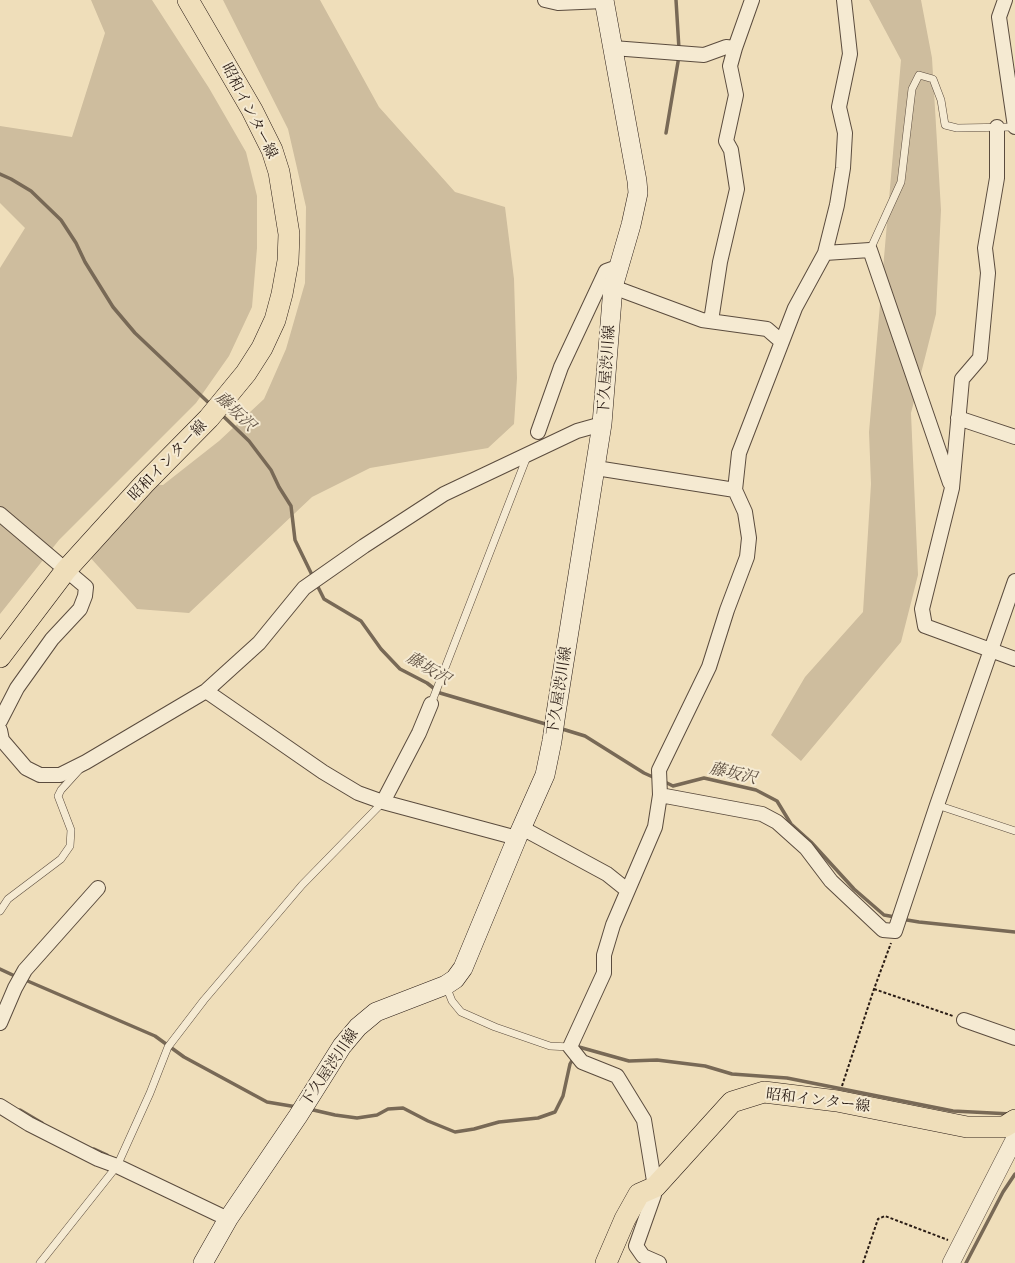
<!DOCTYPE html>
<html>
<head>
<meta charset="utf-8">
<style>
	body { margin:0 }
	canvas { display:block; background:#efdeba }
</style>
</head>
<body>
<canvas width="1015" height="1263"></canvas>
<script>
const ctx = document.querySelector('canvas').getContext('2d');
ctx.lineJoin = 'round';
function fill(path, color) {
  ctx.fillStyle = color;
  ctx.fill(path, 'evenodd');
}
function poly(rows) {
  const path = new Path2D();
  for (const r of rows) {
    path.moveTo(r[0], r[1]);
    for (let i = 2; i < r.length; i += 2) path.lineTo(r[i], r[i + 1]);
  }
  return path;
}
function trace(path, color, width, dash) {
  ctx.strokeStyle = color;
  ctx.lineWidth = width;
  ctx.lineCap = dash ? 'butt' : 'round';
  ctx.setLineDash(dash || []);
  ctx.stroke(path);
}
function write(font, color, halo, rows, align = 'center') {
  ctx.font = font + ' "Old Standard TT","Noto Serif JP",serif';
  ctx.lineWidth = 4;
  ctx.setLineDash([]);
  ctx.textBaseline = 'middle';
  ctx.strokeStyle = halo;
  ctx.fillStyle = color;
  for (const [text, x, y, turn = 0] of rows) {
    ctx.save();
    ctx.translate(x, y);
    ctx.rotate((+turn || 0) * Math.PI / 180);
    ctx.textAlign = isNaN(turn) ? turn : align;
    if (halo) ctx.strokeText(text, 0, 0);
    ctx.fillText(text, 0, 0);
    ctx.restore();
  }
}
fill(poly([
	[91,0,152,0,209,88,246,152,257,196,257,248,252,307,229,356,196,403,59,540,0,614,0,268,25,228,0,203,0,126,72,137,105,33],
	[223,0,320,0,379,107,455,192,505,207,514,279,517,378,514,424,488,448,370,468,312,497,189,613,137,609,87,554,144,484,163,485,219,441,264,399,286,349,305,283,306,207,288,129],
	[869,0,921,0,932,58,941,210,936,314,911,413,918,575,901,642,801,761,771,735,805,677,863,612,871,484,869,432,901,60]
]), '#cebd9e');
trace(poly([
	[676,0,679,49],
	[666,133,679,56],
	[0,174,11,179,31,191,61,220,76,243,85,262,113,307,135,333,211,405],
	[221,414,249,441,271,470,279,487,291,506,295,540,313,577],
	[316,583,324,599,361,621,381,649,400,669,427,683,440,693,549,725],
	[559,728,585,736,644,773,655,778],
	[663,781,673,786,704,778,756,790,777,801,791,824,811,842,854,889,884,915,895,917],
	[901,919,919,922,1015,932],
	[0,969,17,977],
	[23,979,155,1036,184,1057,267,1102,297,1107],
	[578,1050,579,1047,629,1061,657,1060,705,1066,732,1074,787,1078,953,1111,1011,1114],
	[309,1109,335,1115,357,1118,377,1115,388,1109,403,1108,428,1121,455,1132,474,1129,499,1122,538,1118,555,1112,563,1096,570,1064,574,1057],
	[20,1110,42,1123],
	[94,1149,107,1155],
	[966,1263,1003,1192,1015,1174]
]), '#786956', 3.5);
const service = poly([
	[870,250,901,182,912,89,919,75,933,79,941,100,945,125,957,128,1014,127],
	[431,704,528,454],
	[937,805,1015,831],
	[0,911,8,899,61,859,70,846,71,830,58,796,61,790,80,769],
	[446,986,452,1001,461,1012,495,1027,550,1046,570,1047],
	[40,1263,117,1166,150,1093,168,1047,204,1000,302,885,383,802]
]);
const minor = poly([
	[545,0,558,3,604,1],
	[1005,0,999,17,1015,127],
	[613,48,704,55,726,47,735,48,752,0],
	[997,127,997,178,985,248,988,273,980,358,962,379,952,488,922,609,925,626,1015,659],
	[825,253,870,250,950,483],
	[613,287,702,320,767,329,782,342],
	[711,321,720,262,737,189,731,150,726,141,736,95,730,66,735,48],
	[958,418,1015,437],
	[538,432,561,367,606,271,620,266],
	[596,468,735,490],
	[0,514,86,587,85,596,80,609,52,639,17,688,0,721],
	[206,691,323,772,358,793,383,802,517,838],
	[0,730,2,740,26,768,40,775,60,775,86,762,206,691,259,643,304,588,364,546,444,494,577,431,602,424],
	[660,795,762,814,777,822,806,848,831,881,883,930,895,931,937,805,1015,581],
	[383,802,419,733,431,704],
	[522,828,607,874,627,890],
	[964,1020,1015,1038],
	[0,1023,15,988,25,970,98,888],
	[0,1106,29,1124,98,1159,117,1166,228,1219],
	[659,1263,643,1256,636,1246,654,1195,655,1187,644,1120,617,1076,582,1062,570,1047,604,973,604,955,613,925,655,827,660,795,659,770,709,667,727,610,747,557,749,538,745,512,735,490,739,453,795,308,825,253,837,205,843,168,845,133,839,107,850,54,844,0]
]);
const tertiary = poly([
	[951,1263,1015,1138]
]);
const secondary = poly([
	[203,1263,228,1219,298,1116,342,1046,358,1027,376,1012,446,985,455,979,463,968,517,838,545,775,552,741,556,713,602,424,613,287,631,225,638,193,637,181,604,0]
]);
const primary = poly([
	[0,657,66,570,144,484,209,418,246,373,262,348,275,320,282,294,288,261,289,234,279,172,272,150,252,110,188,0],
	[606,1263,625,1219,639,1194,655,1187,732,1102,764,1092,837,1101,967,1127,1004,1127,1015,1120]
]);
trace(service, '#5b4c3e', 8);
trace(minor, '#5b4c3e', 16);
trace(tertiary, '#5b4c3e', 18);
trace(secondary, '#2a1c15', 20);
trace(primary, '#2a1c15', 22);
trace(poly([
	[874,989,953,1016],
	[842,1086,874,989,891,943],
	[863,1263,878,1219,885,1216,948,1240]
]), '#2a1c15', 2, [3, 2]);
trace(service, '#f5ead2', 7);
trace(minor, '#f5ead2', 14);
trace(tertiary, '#f5ead2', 17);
trace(secondary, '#f5ead2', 19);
trace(primary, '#efdeba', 21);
write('15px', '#2a1c15', '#f5ead2', [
	["昭和インター線",249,111,63],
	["下久屋渋川線",607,370,-86],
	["昭和インター線",168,461,-46],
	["下久屋渋川線",560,691,-81],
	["下久屋渋川線",330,1068,-56],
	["昭和インター線",818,1101,7]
]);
write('italic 16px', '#5e4f41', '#f5ead2', [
	["藤坂沢",235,412,44],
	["藤坂沢",428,669,31],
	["藤坂沢",733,774,13]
]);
</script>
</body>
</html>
